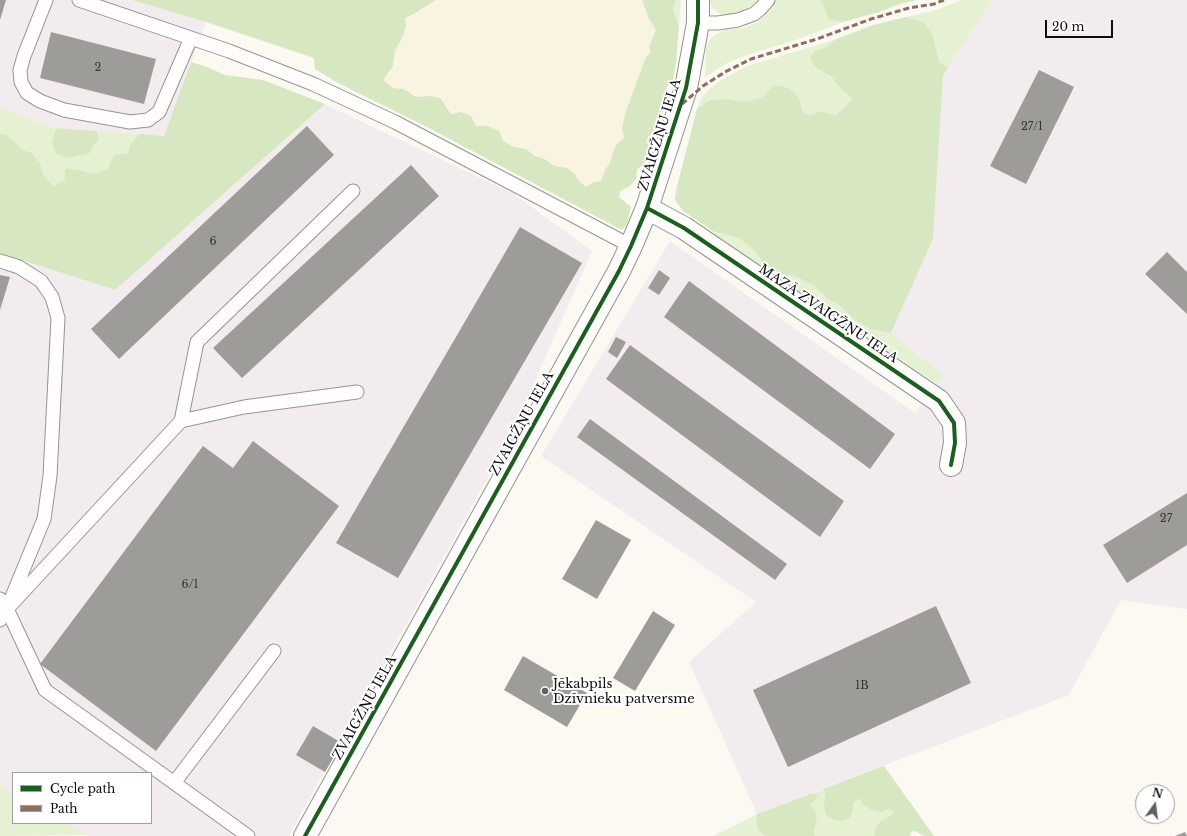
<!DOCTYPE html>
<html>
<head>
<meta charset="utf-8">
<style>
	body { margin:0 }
	#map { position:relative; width:1187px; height:836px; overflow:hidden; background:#fcf9f2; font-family:"Libre Baskerville",serif }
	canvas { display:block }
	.legend { position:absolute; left:12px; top:772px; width:140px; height:52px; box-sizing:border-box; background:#fff; border:1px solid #9f9f9f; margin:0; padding:5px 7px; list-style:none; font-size:12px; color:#0e0e0e }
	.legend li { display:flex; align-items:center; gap:8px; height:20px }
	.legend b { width:20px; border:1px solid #9f9f9f }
	.north { position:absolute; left:1135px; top:784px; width:40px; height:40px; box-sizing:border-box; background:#fff; border:1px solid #9f9f9f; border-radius:50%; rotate:14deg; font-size:11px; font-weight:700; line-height:16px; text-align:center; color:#0e0e0e }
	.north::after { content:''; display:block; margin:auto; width:14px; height:18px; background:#61605e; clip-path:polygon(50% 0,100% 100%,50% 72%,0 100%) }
	.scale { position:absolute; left:1045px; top:20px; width:68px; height:18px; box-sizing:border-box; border:2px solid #0e0e0e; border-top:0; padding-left:5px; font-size:12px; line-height:14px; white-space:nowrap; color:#0e0e0e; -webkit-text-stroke:3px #fff; paint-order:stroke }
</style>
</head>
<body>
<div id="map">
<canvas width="1187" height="836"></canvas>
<ul class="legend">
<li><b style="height:5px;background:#1b5e20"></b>Cycle path</li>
<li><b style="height:5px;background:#8d6e63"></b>Path</li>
</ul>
<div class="north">N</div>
<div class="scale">20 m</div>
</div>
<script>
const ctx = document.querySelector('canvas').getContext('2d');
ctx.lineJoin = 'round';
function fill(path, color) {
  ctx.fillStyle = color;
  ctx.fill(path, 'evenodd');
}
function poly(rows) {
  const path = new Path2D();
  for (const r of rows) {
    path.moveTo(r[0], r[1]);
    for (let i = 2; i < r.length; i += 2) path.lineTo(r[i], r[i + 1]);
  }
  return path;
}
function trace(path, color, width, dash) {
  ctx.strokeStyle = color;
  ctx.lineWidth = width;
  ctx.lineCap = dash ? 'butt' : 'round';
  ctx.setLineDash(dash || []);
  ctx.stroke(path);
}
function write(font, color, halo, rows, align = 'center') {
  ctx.font = font + ' "Libre Baskerville",serif';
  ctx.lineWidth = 4;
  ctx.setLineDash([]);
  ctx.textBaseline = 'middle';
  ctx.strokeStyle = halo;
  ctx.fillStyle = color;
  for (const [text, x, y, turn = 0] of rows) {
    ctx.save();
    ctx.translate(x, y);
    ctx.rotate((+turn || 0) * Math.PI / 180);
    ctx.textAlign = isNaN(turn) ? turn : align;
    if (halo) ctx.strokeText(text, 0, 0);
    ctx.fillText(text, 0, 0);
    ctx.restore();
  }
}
fill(poly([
	[0,0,132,0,206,22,164,136,56,128,0,108],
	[992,0,1187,0,1187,609,1121,600,1069,695,757,814,689,662,756,602,541,456,670,241,915,413,944,375,891,333,933,239,943,76],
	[325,104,514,194,592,251,511,436,289,836,87,836,66,823,151,823,151,773,13,773,13,793,0,785,0,253,115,290]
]), '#f3ecef');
fill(poly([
	[436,0,642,0,649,19,656,30,649,47,651,53,641,71,634,91,622,129,624,138,617,144,613,152,610,163,605,170,601,181,594,182,586,187,579,181,574,173,567,168,555,166,544,159,535,156,526,149,514,147,503,141,488,126,476,126,471,116,451,114,446,105,429,96,416,97,404,89,393,88,383,80,393,66,395,51,402,38,406,27,405,18,415,13]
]), '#f8f4df');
fill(poly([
	[676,0,681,0,679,25,673,10],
	[710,0,758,0,754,4,741,12,729,16,720,14,713,9,710,3],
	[776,0,821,0,829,20,843,22,796,40,750,54,727,63,705,77,706,48,710,39,716,34,725,30,744,28,758,22,770,10],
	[962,0,992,0,948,68,939,62,933,35,906,17,936,10],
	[834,40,827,47,814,51,815,67,832,77,839,87,852,99,845,107,836,115,820,111,811,116,803,112,799,98,774,85,762,97,747,102,729,99,710,100,697,109,701,99,708,90,725,78,747,66],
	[0,108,56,128,52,142,80,154,90,153,94,145,99,140,97,131,140,134,131,143,128,153,114,155,108,168,95,174,79,170,65,181,53,186,43,174,40,163,32,153,23,150,7,135,0,134],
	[714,232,737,237,752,248,766,266,780,274,799,277,814,286,829,300,837,303,851,317,870,329,891,333,944,375,937,384,716,236],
	[0,785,13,793,13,823,66,823,87,835,0,836],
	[823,789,825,791,824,808,853,811,853,803,856,801,860,799,894,810,892,815,885,818,875,829,874,836,815,836,814,831,817,822,816,812,810,805,816,800,818,796,813,793],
	[757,814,756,823,759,831,765,836,713,836]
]), '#e6f0d3');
fill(poly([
	[132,0,436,0,415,13,405,18,406,27,402,38,395,51,393,66,383,80,393,88,404,89,416,97,429,96,440,98,451,114,461,112,471,116,476,126,488,126,499,131,503,141,514,147,526,149,535,156,544,159,555,166,567,168,574,173,579,181,586,187,594,182,601,181,605,170,610,163,613,152,617,144,624,138,622,129,625,114,646,57,651,53,649,47,656,30,649,19,642,0,676,0,673,10,679,25,676,64,672,84,667,86,663,98,666,101,657,130,649,146,650,151,645,163,637,170,636,179,630,186,620,191,619,197,631,207,627,224,622,230,427,127,338,83,315,69,314,58,206,22],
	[821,0,917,0,900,4,879,12,843,22,829,20],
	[906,17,923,22,933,35,939,62,948,68,943,76,933,239,891,333,870,329,851,317,837,303,829,300,814,286,798,277,780,274,766,266,752,248,737,237,714,232,683,211,675,200,676,190,697,109,710,100,729,99,747,102,762,97,774,85,789,88,799,98,803,112,811,116,819,111,836,115,845,107,852,99,839,87,832,77,815,67,810,59,814,51,827,47,834,40,873,25],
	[191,62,207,67,225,75,263,80,325,104,115,290,0,253,0,134,7,135,23,150,32,153,40,163,43,174,53,186,65,180,65,169,79,170,95,174,108,168,114,155,128,153,131,143,140,134,164,136],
	[56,128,97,131,99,140,94,145,90,153,68,158,56,154,52,142],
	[884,766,934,836,924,836,915,831,911,832,910,836,874,836,875,829,879,823,885,818,892,815,894,811,888,809,881,812,872,810,863,805,860,799,856,801,853,803,853,811,850,818,843,821,834,820,826,815,824,808,825,791,823,789],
	[813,793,818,796,816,800,810,805,816,812,817,822,814,831,815,836,765,836,759,831,756,823,757,814]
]), '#d7e7c1');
fill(poly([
	[0,0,6,0,0,20],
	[51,32,156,59,144,104,40,78],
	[1039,70,1074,87,1026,184,990,166],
	[307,126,334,155,119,359,91,329],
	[411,165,439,196,242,378,213,348],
	[520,227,582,263,398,578,336,543],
	[1167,252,1187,272,1187,314,1145,274],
	[659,270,670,278,659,295,648,288],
	[0,275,10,277,0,310],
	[689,281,895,434,870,469,664,317],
	[616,337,626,342,617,358,608,352],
	[630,345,844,501,820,537,606,379],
	[590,419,787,564,775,580,577,437],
	[253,441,339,506,156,751,40,664,203,446,233,468],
	[1187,493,1187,545,1127,583,1103,545],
	[596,520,631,540,597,599,562,579],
	[936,606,971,683,788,767,753,690],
	[653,611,675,625,635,691,613,678],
	[523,656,587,693,567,727,504,690],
	[313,726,342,743,325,772,296,755],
	[1185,832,1187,836,1175,836]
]), '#9e9c98');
const service = poly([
	[46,0,24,56,20,70,21,82,27,93,40,101,64,110,130,122,148,120,159,112,191,38],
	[79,0,229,51,313,84,395,122,631,246],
	[698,23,718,23,738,20,754,14,760,9,768,0],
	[0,261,19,267,41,281,52,297,58,318,50,476,44,519,7,609,0,620],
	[181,421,244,407,357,392],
	[0,599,7,609,45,690,248,836],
	[7,609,181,421,197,342,353,191],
	[174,783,274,651]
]);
const minor = poly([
	[647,208,684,228,939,401,954,423,955,443,951,465],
	[305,836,619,271,631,246,647,208,686,88,698,23,698,0]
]);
trace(service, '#959491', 15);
trace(minor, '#959491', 24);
trace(service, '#fffefd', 13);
trace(minor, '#fffefd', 22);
trace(poly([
	[682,104,703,86,725,72,751,59,817,39,871,19,909,8,934,4,944,0]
]), '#8d6e63', 3, [6, 3]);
trace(poly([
	[647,208,684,228,939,401,954,423,955,443,951,465],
	[305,836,619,271,631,246,647,208,686,88,698,23,698,0]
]), '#1b5e20', 4);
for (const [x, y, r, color] of [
	[545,691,4,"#61605e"]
]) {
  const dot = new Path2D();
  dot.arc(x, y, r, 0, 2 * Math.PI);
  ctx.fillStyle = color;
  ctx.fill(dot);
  trace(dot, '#fff', 1.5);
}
write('11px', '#323230', null, [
	["2",98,68],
	["27/1",1032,127],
	["6",213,242],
	["27",1166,519],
	["6/1",190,585],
	["1B",862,686]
]);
write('13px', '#0e0e0e', '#fff', [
	["ZVAIGŽŅU IELA",660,135,-73],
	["MAZĀ ZVAIGŽŅU IELA",828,314,34],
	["ZVAIGŽŅU IELA",522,424,-61],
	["ZVAIGŽŅU IELA",365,708,-61]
]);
write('13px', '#0e0e0e', '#fff', [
	["Jēkabpils",553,684],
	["Dzīvnieku patversme",553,699]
], 'left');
</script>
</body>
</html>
